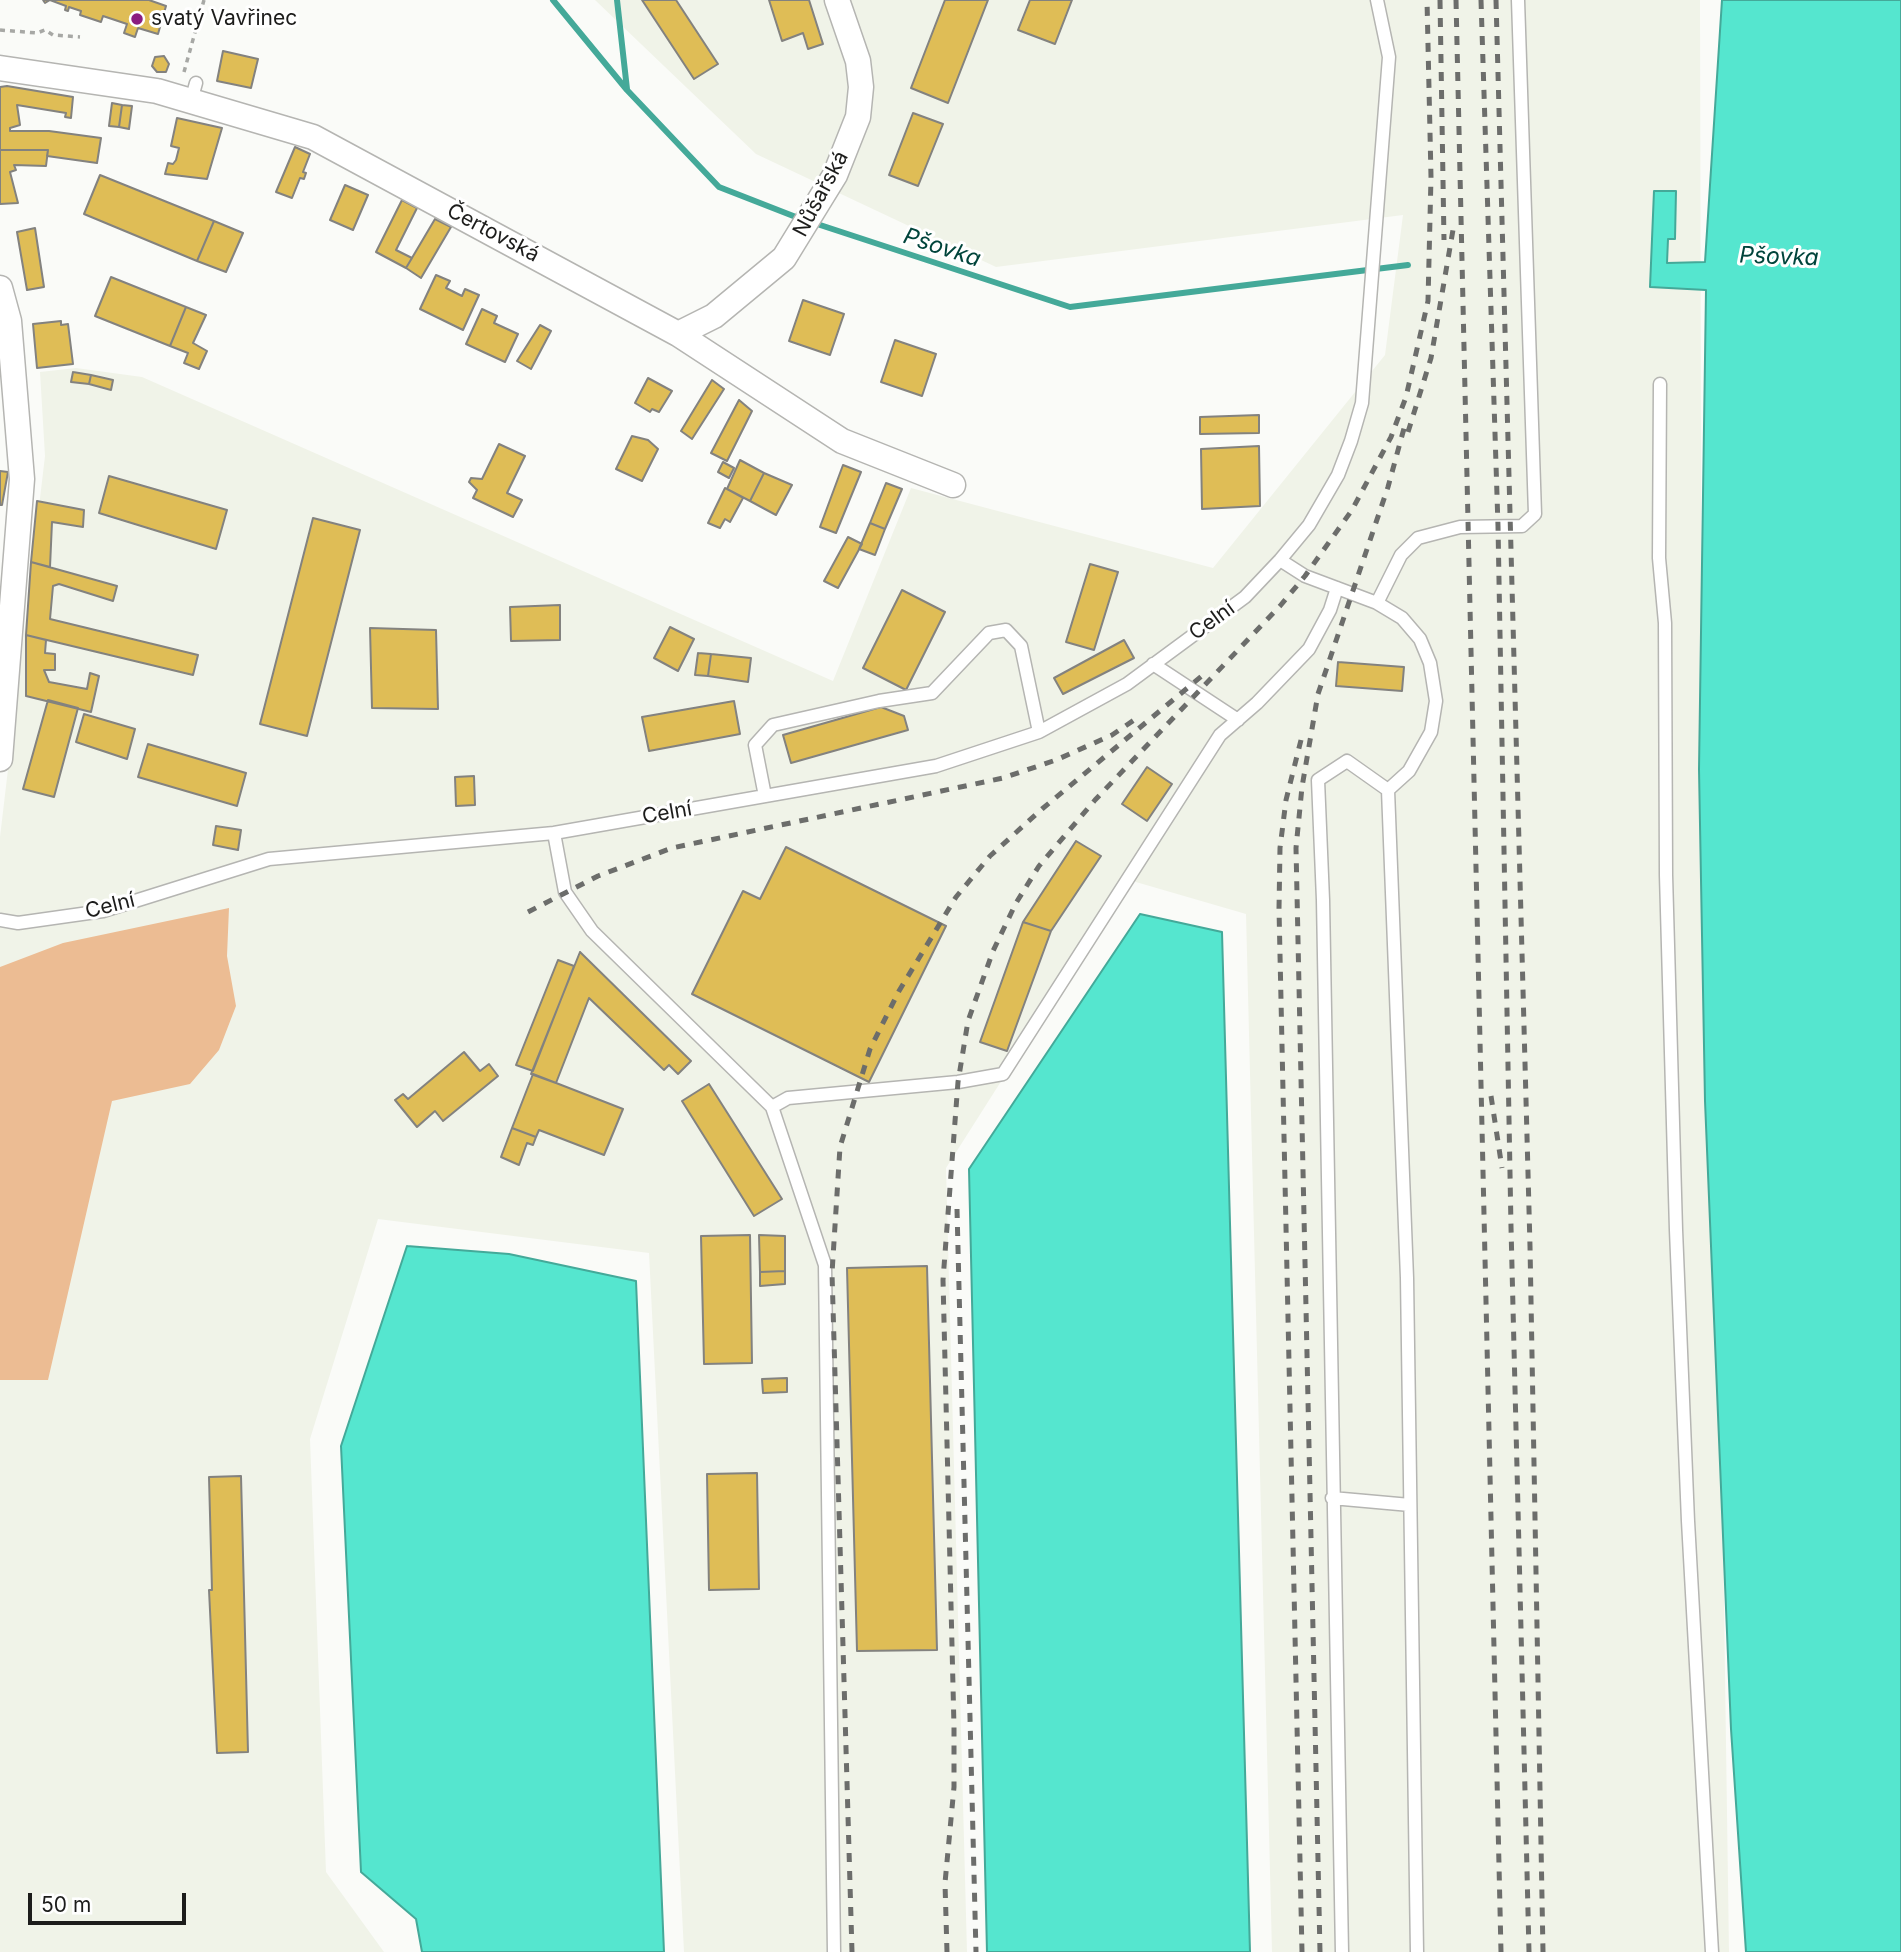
<!DOCTYPE html>
<html>
<head>
<meta charset="utf-8">
<style>
	body { margin:0 }
	#map { position:relative; width:1901px; height:1952px; overflow:hidden; background:#fafbf8; font-family:Inter,sans-serif }
	canvas { display:block }
	.scale { position:absolute; left:28px; top:1893px; width:158px; height:32px; box-sizing:border-box; border:4px solid #1c1c1b; border-top:0; padding-left:9px; font-size:21px; line-height:24px; white-space:nowrap; color:#1c1c1b; -webkit-text-stroke:5px #fff; paint-order:stroke }
</style>
</head>
<body>
<div id="map">
<canvas width="1901" height="1952"></canvas>
<div class="scale">50 m</div>
</div>
<script>
const ctx = document.querySelector('canvas').getContext('2d');
ctx.lineJoin = 'round';
function fill(path, color) {
  ctx.fillStyle = color;
  ctx.fill(path, 'evenodd');
}
function poly(rows) {
  const path = new Path2D();
  for (const r of rows) {
    path.moveTo(r[0], r[1]);
    for (let i = 2; i < r.length; i += 2) path.lineTo(r[i], r[i + 1]);
  }
  return path;
}
function trace(path, color, width, dash) {
  ctx.strokeStyle = color;
  ctx.lineWidth = width;
  ctx.lineCap = dash ? 'butt' : 'round';
  ctx.setLineDash(dash || []);
  ctx.stroke(path);
}
function write(font, color, halo, rows, align = 'center') {
  ctx.font = font + ' Inter,sans-serif';
  ctx.lineWidth = 6;
  ctx.setLineDash([]);
  ctx.textBaseline = 'middle';
  ctx.strokeStyle = halo;
  ctx.fillStyle = color;
  for (const [text, x, y, turn = 0] of rows) {
    ctx.save();
    ctx.translate(x, y);
    ctx.rotate((+turn || 0) * Math.PI / 180);
    ctx.textAlign = isNaN(turn) ? turn : align;
    if (halo) ctx.strokeText(text, 0, 0);
    ctx.fillText(text, 0, 0);
    ctx.restore();
  }
}
fill(poly([
	[595,0,1700,0,1702,902,1723,1534,1729,1952,1272,1952,1246,914,1129,880,946,1168,967,1952,684,1952,649,1253,378,1219,310,1439,326,1872,384,1952,0,1952,0,837,45,456,40,372,76,368,142,377,833,681,911,488,1213,568,1385,355,1403,215,996,267,756,154]
]), '#f0f3e8');
fill(poly([
	[229,908,227,956,236,1006,219,1050,190,1084,112,1101,48,1380,0,1380,0,967,63,943]
]), '#ecbc93');
const water = poly([
	[1722,0,1901,0,1901,1952,1746,1952,1731,1729,1705,1101,1699,769,1706,290,1650,287,1654,191,1676,191,1675,239,1668,239,1667,263,1705,262,1722,0],
	[1140,914,1222,932,1250,1952,987,1952,969,1169,1140,914],
	[407,1246,509,1254,636,1281,664,1952,422,1952,416,1919,361,1872,341,1446,407,1246]
]);
fill(water, '#55e6cf');
trace(water, '#44a999', 2);
trace(poly([
	[553,0,627,90,719,187,801,219],
	[617,0,627,89],
	[811,222,1070,307,1408,265]
]), '#44a999', 6);
const building = poly([
	[43,0,149,0,166,6,158,34,138,28,135,37,124,33,127,24,103,16,101,22,80,15,81,11,69,7,68,11,65,10,66,6,50,0,45,3,43,0],
	[642,0,676,0,718,64,694,79,642,0],
	[769,0,809,0,823,44,808,49,803,33,782,41,769,0],
	[945,0,988,0,948,103,911,88,945,0],
	[1030,0,1072,0,1055,44,1018,30,1030,0],
	[223,51,258,59,251,88,217,81,223,51],
	[164,56,169,64,166,72,157,72,152,66,155,57,164,56],
	[7,86,73,97,71,118,65,117,66,113,17,105,20,125,10,128,10,131,49,131,101,138,97,163,47,156,48,150,0,150,0,87,7,86],
	[112,103,122,105,119,127,109,126,112,103],
	[122,105,132,106,129,129,119,127,122,105],
	[913,113,943,124,918,186,889,175,913,113],
	[177,118,222,128,207,179,165,174,168,163,173,164,176,160,179,148,171,146,177,118],
	[295,147,310,154,303,172,306,173,304,179,300,178,292,198,276,192,295,147],
	[0,150,48,150,46,166,14,165,16,170,10,172,18,203,0,204,0,150],
	[100,175,214,221,197,261,84,214,100,175],
	[345,185,368,195,353,230,330,220,345,185],
	[402,200,417,208,396,250,412,258,406,268,376,252,402,200],
	[435,219,451,227,421,278,406,268,435,219],
	[214,221,243,233,226,272,197,261,214,221],
	[35,228,44,287,27,290,17,232,35,228],
	[436,275,450,281,446,288,462,296,465,289,479,295,463,330,420,309,436,275],
	[111,277,186,307,170,346,95,316,111,277],
	[803,300,844,314,830,355,789,341,803,300],
	[186,307,206,315,193,343,207,351,199,369,184,363,188,353,170,346,186,307],
	[482,309,497,316,494,323,518,334,505,362,466,344,482,309],
	[61,321,61,325,68,324,73,364,37,368,33,324,61,321],
	[540,325,551,331,531,369,517,361,540,325],
	[895,340,936,354,922,396,881,382,895,340],
	[73,372,91,375,89,384,71,382,73,372],
	[91,375,113,380,111,390,89,384,91,375],
	[648,378,672,391,659,412,652,409,650,412,635,403,648,378],
	[712,380,724,389,692,439,681,431,712,380],
	[739,400,752,411,727,461,711,453,739,400],
	[1259,415,1259,433,1200,434,1200,417,1259,415],
	[632,436,648,440,658,449,642,481,616,469,632,436],
	[499,444,525,456,507,493,522,500,513,517,473,498,477,490,469,482,471,478,482,479,499,444],
	[1259,446,1260,506,1202,509,1201,449,1259,446],
	[740,460,764,473,750,501,727,489,740,460],
	[723,462,734,468,729,478,718,472,723,462],
	[843,465,861,472,836,533,820,527,843,465],
	[0,471,8,472,2,505,0,505,0,471],
	[764,473,792,485,776,515,750,501,764,473],
	[109,476,227,510,216,549,99,513,109,476],
	[886,483,902,489,885,529,870,523,886,483],
	[725,488,743,498,730,522,725,519,720,528,708,523,725,488],
	[37,501,84,510,83,527,52,522,50,567,31,562,37,501],
	[313,518,360,530,307,736,260,724,313,518],
	[870,523,885,529,875,555,859,549,870,523],
	[848,537,862,544,838,588,824,581,848,537],
	[31,562,117,586,113,601,59,584,53,586,50,619,198,655,193,675,26,635,31,562],
	[1090,564,1118,572,1094,650,1066,642,1090,564],
	[902,590,945,612,906,690,863,668,902,590],
	[560,605,560,640,511,641,510,607,560,605],
	[670,627,694,639,678,671,654,658,670,627],
	[370,628,436,630,438,709,372,708,370,628],
	[26,635,46,640,45,653,55,654,55,670,44,670,49,682,87,689,90,673,99,676,91,712,26,696,26,635],
	[1124,640,1134,658,1063,694,1054,678,1124,640],
	[698,653,711,654,708,676,695,675,698,653],
	[711,654,751,658,748,682,708,676,711,654],
	[1338,662,1404,667,1402,691,1336,686,1338,662],
	[48,700,78,708,54,797,23,789,48,700],
	[734,701,740,734,649,751,642,717,734,701],
	[881,707,904,716,908,730,791,763,783,735,881,707],
	[84,714,135,729,127,759,76,742,84,714],
	[148,744,246,773,237,806,138,777,148,744],
	[1147,767,1172,784,1147,821,1122,804,1147,767],
	[474,776,475,805,456,806,455,777,474,776],
	[216,826,241,830,238,850,213,845,216,826],
	[1076,841,1101,856,1051,931,1023,922,1076,841],
	[786,847,946,926,869,1082,692,994,743,891,760,899,786,847],
	[1023,922,1051,931,1007,1051,980,1042,1023,922],
	[580,952,691,1061,678,1074,669,1065,664,1070,589,998,556,1083,531,1074,580,952],
	[558,960,574,966,533,1071,516,1065,558,960],
	[464,1052,480,1071,489,1064,498,1076,443,1121,435,1111,417,1127,395,1100,403,1094,408,1099,464,1052],
	[533,1074,623,1109,604,1155,539,1130,536,1137,512,1128,533,1074],
	[709,1084,782,1199,754,1216,682,1101,709,1084],
	[512,1128,536,1137,533,1145,527,1143,519,1165,501,1157,512,1128],
	[750,1235,752,1363,704,1364,701,1236,750,1235],
	[759,1235,785,1236,785,1271,760,1272,759,1235],
	[927,1266,937,1650,857,1651,847,1268,927,1266],
	[785,1271,785,1284,760,1286,760,1272,785,1271],
	[787,1378,787,1392,763,1393,762,1379,787,1378],
	[757,1473,759,1589,709,1590,707,1474,757,1473],
	[241,1476,248,1752,217,1753,209,1590,212,1590,209,1477,241,1476]
]);
fill(building, '#dfbd56');
trace(building, '#83827f', 2);
const lane = poly([
	[191,101,196,83],
	[1660,384,1659,558,1665,623,1666,875,1676,1230,1688,1521,1712,1952],
	[1280,560,1305,576,1377,603,1402,618,1420,639,1430,663,1436,701,1431,732,1409,771,1388,790,1407,1278,1417,1952],
	[1377,603,1401,555,1418,538,1460,527,1522,526,1535,514,1518,0],
	[1153,664,1238,720],
	[765,796,755,745,773,725,879,701,932,693,989,633,1006,630,1021,646,1039,732],
	[554,833,565,892,592,931,772,1107,825,1265,834,1952],
	[0,920,18,923,103,911,269,859,554,833,936,766,1039,732,1127,684,1245,597,1280,560,1309,525,1338,475,1351,441,1362,403,1389,57,1377,0],
	[772,1107,788,1098,958,1082,1003,1074,1220,735,1257,703,1309,649,1330,610,1337,588],
	[1332,1498,1410,1505],
	[1342,1952,1323,900,1318,780,1347,761,1388,790]
]);
const street = poly([
	[0,68,157,91,313,137,678,334,842,441,953,485],
	[0,288,9,321,22,479,0,759],
	[678,334,714,316,784,258,835,175,858,117,861,87,858,61,837,0]
]);
trace(lane, '#b5b5b2', 15);
trace(street, '#b5b5b2', 27);
trace(poly([
	[0,30,37,33,45,30,53,35,80,37],
	[184,72,204,0]
]), '#a7a8a5', 3.5, [5, 5]);
trace(lane, '#fff', 12);
trace(street, '#fff', 24);
trace(poly([
	[1440,0,1444,240],
	[1456,0,1501,1952],
	[1481,0,1498,526,1511,1227,1529,1952],
	[1496,0,1530,1246,1543,1952],
	[1408,432,1431,358,1454,224],
	[1301,740,1286,800,1280,848,1279,909,1302,1952],
	[528,912,598,876,672,848,1003,778,1056,760,1112,735,1140,716],
	[1491,1096,1502,1168],
	[957,1209,976,1952],
	[852,1952,832,1273,840,1147,870,1049,899,991,956,897,990,856,1042,809,1203,675],
	[947,1952,945,1883,954,1787,954,1727,943,1280,958,1082,968,1021,993,951,1016,903,1039,866,1095,800,1280,606,1305,576,1352,510,1391,437,1406,397,1428,301,1431,177,1427,0],
	[1320,1952,1296,848,1302,787,1318,694,1388,487,1406,421]
]), '#6c6d6b', 5, [9, 9]);
for (const [x, y, r, color] of [
	[137,19,7,"#8b1c80"]
]) {
  const dot = new Path2D();
  dot.arc(x, y, r, 0, 2 * Math.PI);
  ctx.fillStyle = color;
  ctx.fill(dot);
  trace(dot, '#fff', 2.5);
}
write('21px', '#1c1c1b', '#fff', [
	["svatý Vavřinec",151,19]
], 'left');
write('21px', '#1c1c1b', '#fff', [
	["Nůšařská",821,194,-62],
	["Čertovská",493,233,28],
	["Celní",1212,621,-36],
	["Celní",667,813,-10],
	["Celní",110,906,-14]
]);
write('italic 23px', '#00443b', '#fff', [
	["Pšovka",942,248,18],
	["Pšovka",1779,257,2]
]);
</script>
</body>
</html>
